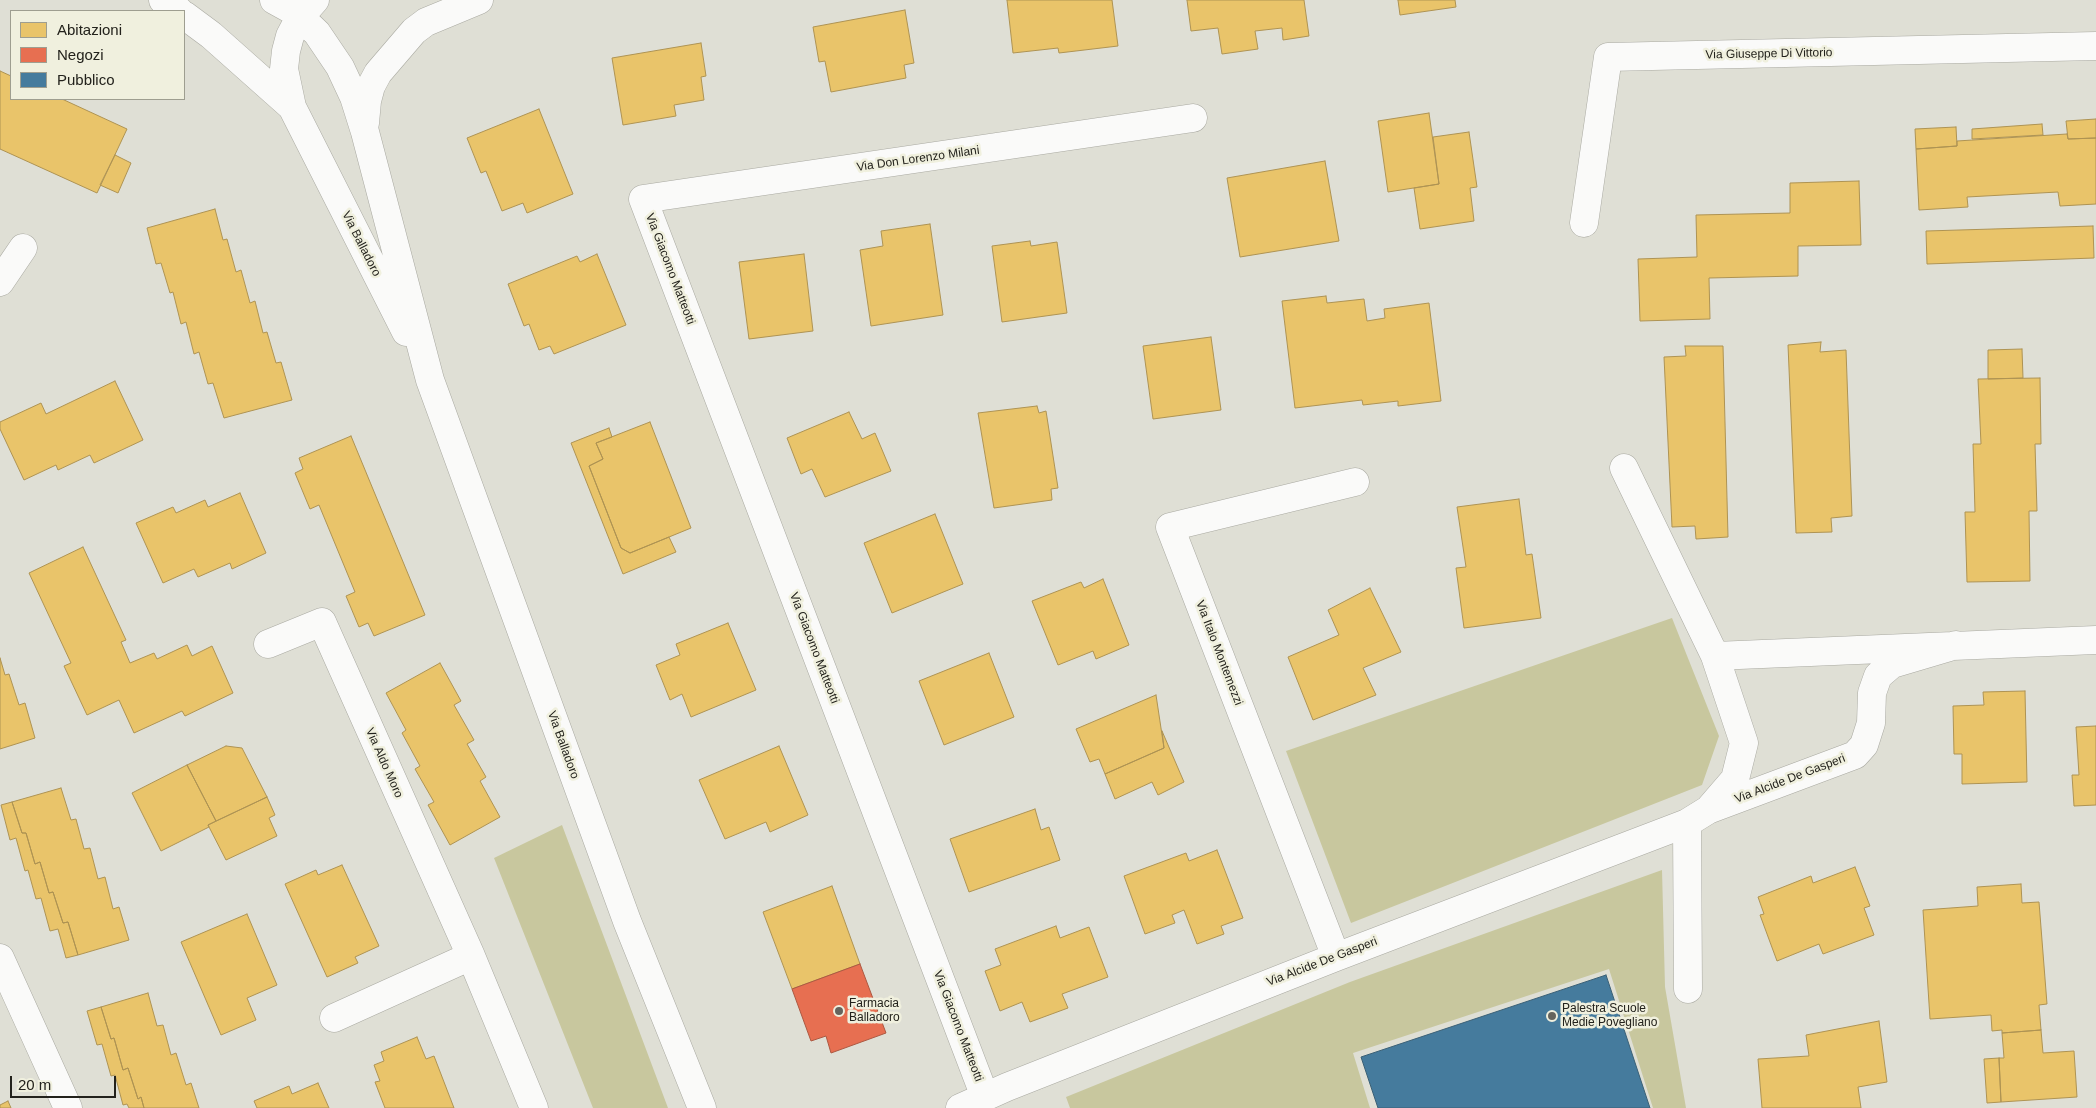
<!DOCTYPE html>
<html>
<head>
<meta charset="utf-8">
<style>
	body { margin:0 }
	#map { position:relative; width:2096px; height:1108px; overflow:hidden; background:#dfdfd5; font-family:Helvetica,sans-serif }
	canvas { display:block }
	.legend { position:absolute; left:10px; top:10px; width:175px; height:90px; box-sizing:border-box; background:#f0f0de; border:1px solid #9e9e90; margin:0; padding:6px 9px; list-style:none; font-size:15px; color:#23221c }
	.legend li { display:flex; align-items:center; gap:10px; height:25px }
	.legend b { width:25px; border:1px solid #9e9e90 }
	.scale { position:absolute; left:10px; top:1076px; width:106px; height:22px; box-sizing:border-box; border:2px solid #23221c; border-top:0; padding-left:6px; font-size:15px; line-height:18px; white-space:nowrap; color:#23221c; -webkit-text-stroke:4px #f0f0de; paint-order:stroke }
</style>
</head>
<body>
<div id="map">
<canvas width="2096" height="1108"></canvas>
<ul class="legend">
<li><b style="height:14px;background:#e9c46a"></b>Abitazioni</li>
<li><b style="height:14px;background:#e76f51"></b>Negozi</li>
<li><b style="height:14px;background:#457b9d"></b>Pubblico</li>
</ul>
<div class="scale">20 m</div>
</div>
<script>
const ctx = document.querySelector('canvas').getContext('2d');
ctx.lineJoin = 'round';
function fill(path, color) {
  ctx.fillStyle = color;
  ctx.fill(path, 'evenodd');
}
function poly(rows) {
  const path = new Path2D();
  for (const r of rows) {
    path.moveTo(r[0], r[1]);
    for (let i = 2; i < r.length; i += 2) path.lineTo(r[i], r[i + 1]);
  }
  return path;
}
function trace(path, color, width, dash) {
  ctx.strokeStyle = color;
  ctx.lineWidth = width;
  ctx.lineCap = dash ? 'butt' : 'round';
  ctx.setLineDash(dash || []);
  ctx.stroke(path);
}
function write(font, color, halo, rows, align = 'center') {
  ctx.font = font + ' Helvetica,sans-serif';
  ctx.lineWidth = 5;
  ctx.setLineDash([]);
  ctx.textBaseline = 'middle';
  ctx.strokeStyle = halo;
  ctx.fillStyle = color;
  for (const [text, x, y, turn = 0] of rows) {
    ctx.save();
    ctx.translate(x, y);
    ctx.rotate((+turn || 0) * Math.PI / 180);
    ctx.textAlign = isNaN(turn) ? turn : align;
    if (halo) ctx.strokeText(text, 0, 0);
    ctx.fillText(text, 0, 0);
    ctx.restore();
  }
}
fill(poly([
	[1672,618,1719,736,1702,785,1351,923,1286,751],
	[562,825,668,1108,593,1108,494,858],
	[1662,870,1665,987,1686,1108,1653,1108,1609,969,1353,1053,1370,1108,1070,1108,1066,1097,1350,982]
]), '#c8c79e');
const homes = poly([
	[1007,0,1112,0,1118,46,1059,53,1058,48,1013,53,1007,0],
	[1187,0,1304,0,1309,36,1283,40,1282,28,1255,31,1258,49,1222,54,1218,28,1191,31,1187,0],
	[1398,0,1455,0,1456,7,1400,15,1398,0],
	[905,10,914,63,904,65,906,78,831,92,825,61,819,62,813,27,905,10],
	[701,43,706,76,701,77,704,100,674,105,676,116,623,125,612,58,701,43],
	[0,71,11,76,11,99,62,99,127,129,97,193,0,149,0,71],
	[539,109,573,194,527,213,523,203,502,211,486,171,481,173,467,138,539,109],
	[1429,113,1439,184,1388,192,1378,121,1429,113],
	[2096,119,2096,138,2068,139,2066,121,2096,119],
	[2042,124,2043,135,1972,139,1972,129,2042,124],
	[1956,127,1957,146,1916,149,1915,129,1956,127],
	[1469,132,1477,187,1470,188,1474,221,1420,229,1414,188,1439,184,1433,137,1469,132],
	[2067,134,2068,139,2096,138,2096,204,2060,206,2058,192,1967,197,1968,207,1919,210,1916,149,1957,146,1957,141,2067,134],
	[115,155,131,163,118,193,100,185,115,155],
	[1325,161,1339,241,1240,257,1227,178,1325,161],
	[1859,181,1861,245,1798,246,1798,276,1709,278,1710,319,1640,321,1638,259,1697,257,1696,215,1790,213,1790,183,1859,181],
	[215,209,223,240,227,239,236,272,241,270,250,303,255,301,263,333,267,332,276,363,281,362,292,400,224,418,213,383,208,384,199,352,194,354,186,322,181,324,173,292,170,293,161,263,156,264,147,228,215,209],
	[930,224,943,315,871,326,860,250,883,246,881,231,930,224],
	[2093,226,2094,258,1927,264,1926,231,2093,226],
	[1030,241,1031,246,1057,242,1067,313,1002,322,992,246,1030,241],
	[597,254,626,325,554,354,550,346,539,350,529,324,524,326,508,284,577,256,580,262,597,254],
	[804,254,813,331,749,339,739,262,804,254],
	[1326,296,1327,303,1364,299,1367,321,1385,318,1384,309,1429,303,1441,401,1398,406,1398,401,1363,405,1362,400,1295,408,1282,301,1326,296],
	[1211,337,1221,410,1153,419,1143,346,1211,337],
	[1821,342,1820,352,1846,350,1852,516,1831,518,1832,532,1796,533,1788,345,1821,342],
	[1685,346,1723,346,1728,537,1696,539,1695,526,1672,527,1664,357,1686,356,1685,346],
	[2022,349,2023,378,1988,379,1988,350,2022,349],
	[2040,378,2041,444,2035,444,2037,511,2029,511,2030,581,1967,582,1965,512,1975,512,1973,444,1981,444,1978,379,2040,378],
	[115,381,143,440,94,463,90,455,58,470,56,465,24,480,0,429,0,422,41,403,46,414,115,381],
	[1037,406,1039,413,1046,411,1058,488,1051,489,1052,500,994,508,978,413,1037,406],
	[849,412,862,439,875,433,891,471,825,497,812,469,801,474,787,438,849,412],
	[650,422,691,528,630,553,621,548,589,466,603,459,596,443,650,422],
	[609,428,612,437,596,443,603,459,589,466,621,548,630,553,669,537,676,552,623,574,571,443,609,428],
	[351,436,425,615,374,636,368,623,359,627,346,596,355,592,319,505,310,509,295,473,303,469,299,458,351,436],
	[240,493,266,553,232,569,230,563,198,577,194,569,163,583,136,523,173,507,176,513,205,500,208,507,240,493],
	[1519,499,1526,555,1532,554,1541,618,1464,628,1456,568,1466,567,1457,507,1519,499],
	[935,514,963,584,892,613,864,543,935,514],
	[83,547,126,640,121,642,130,663,154,653,157,659,187,645,192,656,212,646,233,693,185,716,182,711,134,733,119,700,87,715,64,666,71,663,29,573,83,547],
	[1103,579,1129,645,1096,659,1093,651,1058,665,1032,601,1081,582,1084,588,1103,579],
	[1370,588,1401,652,1363,668,1376,695,1313,720,1288,657,1339,635,1328,610,1370,588],
	[728,623,756,690,691,717,682,694,670,700,656,665,680,655,676,644,728,623],
	[989,653,1014,717,944,745,919,681,989,653],
	[0,658,5,675,9,674,19,705,25,703,35,738,0,749,0,658],
	[440,663,461,701,454,705,474,740,467,744,486,777,480,781,500,817,450,845,428,805,434,802,415,769,420,766,402,733,406,730,386,693,440,663],
	[2025,691,2027,782,1962,784,1962,754,1954,754,1953,706,1984,705,1983,692,2025,691],
	[1156,695,1164,748,1105,774,1099,759,1090,762,1076,729,1156,695],
	[2096,726,2096,805,2074,806,2072,775,2079,775,2076,727,2096,726],
	[1162,731,1184,782,1158,795,1152,782,1115,799,1105,774,1164,748,1162,731],
	[226,746,242,748,267,797,216,821,187,765,226,746],
	[779,746,808,815,770,832,766,822,725,839,699,780,779,746],
	[187,765,216,821,208,825,209,827,161,851,132,793,187,765],
	[61,788,71,820,76,819,84,849,90,848,98,879,105,877,113,909,119,907,129,940,78,955,68,922,63,923,53,892,49,893,40,862,35,864,26,833,22,833,12,802,61,788],
	[267,797,275,815,269,818,277,836,226,860,208,825,267,797],
	[12,802,22,833,26,833,35,864,40,862,49,893,53,892,63,923,68,922,78,955,66,958,58,929,50,931,41,898,36,899,28,870,25,871,16,838,10,840,1,805,12,802],
	[1035,809,1041,830,1049,827,1060,860,969,892,950,839,1035,809],
	[1217,850,1243,918,1221,926,1224,934,1197,944,1184,910,1172,915,1175,923,1145,934,1124,876,1186,853,1189,861,1217,850],
	[342,865,379,946,355,957,358,963,327,977,285,884,316,870,318,875,342,865],
	[1855,867,1870,906,1864,908,1874,935,1823,954,1819,944,1777,961,1760,915,1764,914,1758,897,1811,876,1813,883,1855,867],
	[2021,884,2022,903,2039,902,2047,1004,2039,1005,2041,1030,2002,1033,2002,1030,1992,1031,1991,1015,1930,1019,1923,910,1978,906,1977,887,2021,884],
	[832,886,860,964,792,989,763,912,832,886],
	[247,914,277,985,247,998,256,1020,221,1035,181,942,247,914],
	[1056,926,1060,938,1089,927,1108,977,1062,994,1068,1008,1030,1022,1022,1002,1000,1011,985,971,1001,965,995,949,1056,926],
	[148,993,157,1026,163,1025,171,1055,176,1053,186,1085,191,1083,199,1108,144,1108,141,1097,138,1099,128,1068,123,1070,114,1038,111,1039,101,1007,148,993],
	[101,1007,111,1039,114,1038,123,1070,128,1068,138,1099,141,1097,144,1108,129,1108,127,1104,123,1105,115,1075,111,1076,102,1044,97,1045,87,1011,101,1007],
	[1879,1021,1887,1082,1858,1087,1861,1108,1762,1108,1758,1059,1809,1056,1806,1035,1879,1021],
	[2041,1030,2043,1053,2074,1051,2077,1097,2001,1102,1999,1058,2004,1058,2002,1033,2041,1030],
	[417,1037,426,1059,434,1056,454,1108,385,1108,375,1082,380,1081,374,1065,384,1061,381,1052,417,1037],
	[1999,1058,2001,1102,1987,1103,1984,1059,1999,1058],
	[318,1083,329,1108,257,1108,254,1101,289,1086,292,1094,318,1083],
	[8,1101,11,1108,0,1108,0,1105,8,1101]
]);
fill(homes, '#e9c46a');
trace(homes, '#ae9353', 1);
const shops = poly([
	[860,964,886,1033,831,1053,826,1036,811,1041,792,989,860,964]
]);
fill(shops, '#e76f51');
trace(shops, '#ac5841', 1);
const public = poly([
	[1606,975,1650,1108,1378,1108,1361,1057,1606,975]
]);
fill(public, '#457b9d');
trace(public, '#3b6076', 1);
const minor = poly([
	[163,0,179,11],
	[274,0,294,11,317,33,340,67,354,97,365,132,430,380,627,921,702,1108],
	[315,0,300,17,290,36,286,51,284,69,292,107,406,332],
	[184,15,211,35,292,107],
	[365,123,367,101,371,86,378,73,414,31,426,22,479,0],
	[1584,223,1608,57,2096,46],
	[0,282,23,248],
	[1624,468,1715,656],
	[268,644,322,622,471,956,534,1108],
	[1710,808,1735,779,1744,743,1715,656,2096,640],
	[1687,823,1688,989],
	[1336,957,1170,527,1355,482],
	[0,958,68,1108],
	[334,1018,471,956],
	[985,1097,643,199,1193,118],
	[960,1108,1007,1087,1336,957,1687,823,1708,810,1855,755,1864,745,1871,723,1872,693,1878,676,1892,664,1956,645]
]);
trace(minor, '#a9a9a1', 29);
trace(minor, '#fafaf9', 28);
for (const [x, y, r, color] of [
	[839,1011,5,"#65645d"],
	[1552,1016,5,"#65645d"]
]) {
  const dot = new Path2D();
  dot.arc(x, y, r, 0, 2 * Math.PI);
  ctx.fillStyle = color;
  ctx.fill(dot);
  trace(dot, '#f0f0de', 2);
}
write('12px', '#23221c', '#f0f0de', [
	["Via Giuseppe Di Vittorio",1769,54,-1],
	["Via Don Lorenzo Milani",918,159,-8],
	["Via Balladoro",361,244,63],
	["Via Giacomo Matteotti",670,269,69],
	["Via Giacomo Matteotti",814,648,69],
	["Via Italo Montemezzi",1219,653,69],
	["Via Balladoro",563,745,70],
	["Via Aldo Moro",384,763,66],
	["Via Alcide De Gasperi",1790,779,-21],
	["Via Alcide De Gasperi",1322,962,-21],
	["Via Giacomo Matteotti",958,1026,69]
]);
write('12px', '#23221c', '#f0f0de', [
	["Farmacia",849,1004],
	["Balladoro",849,1018],
	["Palestra Scuole",1562,1009],
	["Medie Povegliano",1562,1023]
], 'left');
</script>
</body>
</html>
